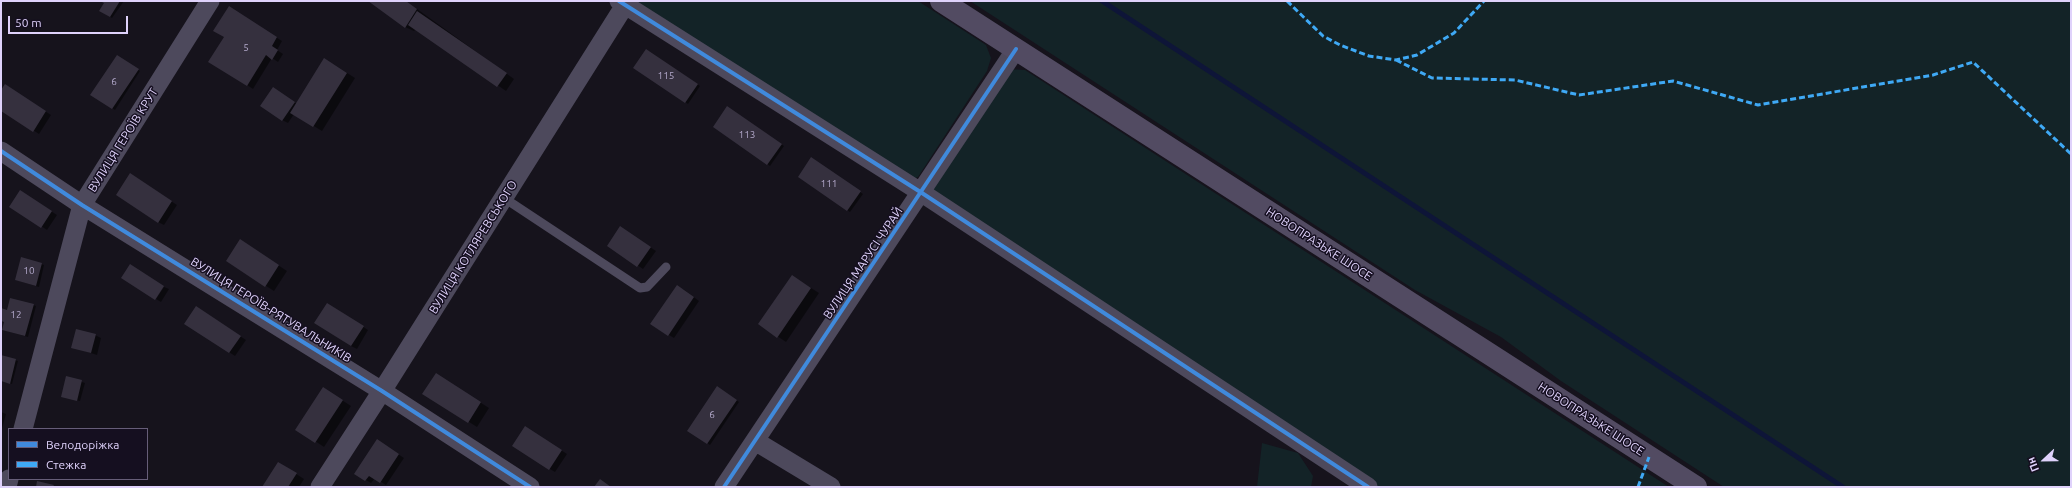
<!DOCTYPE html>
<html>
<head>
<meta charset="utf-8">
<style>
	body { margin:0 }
	#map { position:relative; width:2072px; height:488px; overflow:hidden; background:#16131c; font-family:Ubuntu,sans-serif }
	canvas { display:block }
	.frame { position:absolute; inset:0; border:2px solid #dfd2fb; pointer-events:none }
	.legend { position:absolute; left:8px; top:428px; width:140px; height:52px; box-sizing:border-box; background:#150f20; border:1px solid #665d78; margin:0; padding:5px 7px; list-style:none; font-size:12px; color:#dfd2fb }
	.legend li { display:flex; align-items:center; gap:8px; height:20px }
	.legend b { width:20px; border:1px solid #665d78 }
	.north { position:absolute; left:2024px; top:440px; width:40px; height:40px; -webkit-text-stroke:3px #150f20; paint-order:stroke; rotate:248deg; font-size:11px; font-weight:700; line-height:16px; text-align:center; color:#dfd2fb }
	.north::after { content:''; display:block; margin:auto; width:14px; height:18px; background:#dfd2fb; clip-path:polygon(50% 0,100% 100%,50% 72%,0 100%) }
	.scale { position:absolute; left:8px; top:16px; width:120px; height:18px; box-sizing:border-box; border:2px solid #dfd2fb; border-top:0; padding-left:5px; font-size:12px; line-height:14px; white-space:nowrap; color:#dfd2fb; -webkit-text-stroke:3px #150f20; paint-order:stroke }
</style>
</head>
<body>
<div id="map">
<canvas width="2072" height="488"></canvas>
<div class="frame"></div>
<ul class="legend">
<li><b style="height:5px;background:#408adc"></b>Велодоріжка</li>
<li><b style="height:5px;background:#3fa9f5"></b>Стежка</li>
</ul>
<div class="north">Пн</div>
<div class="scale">50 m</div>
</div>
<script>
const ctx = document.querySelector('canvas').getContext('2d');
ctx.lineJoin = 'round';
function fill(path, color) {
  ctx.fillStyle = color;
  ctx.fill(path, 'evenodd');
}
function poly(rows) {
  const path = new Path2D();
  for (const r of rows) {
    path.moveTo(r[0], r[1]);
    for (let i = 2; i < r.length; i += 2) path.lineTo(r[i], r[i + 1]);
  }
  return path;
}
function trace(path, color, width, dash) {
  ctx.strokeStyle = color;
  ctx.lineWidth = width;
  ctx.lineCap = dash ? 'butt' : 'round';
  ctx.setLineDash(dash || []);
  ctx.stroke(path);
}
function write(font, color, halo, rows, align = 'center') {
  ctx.font = font + ' Ubuntu,sans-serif';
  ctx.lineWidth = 3;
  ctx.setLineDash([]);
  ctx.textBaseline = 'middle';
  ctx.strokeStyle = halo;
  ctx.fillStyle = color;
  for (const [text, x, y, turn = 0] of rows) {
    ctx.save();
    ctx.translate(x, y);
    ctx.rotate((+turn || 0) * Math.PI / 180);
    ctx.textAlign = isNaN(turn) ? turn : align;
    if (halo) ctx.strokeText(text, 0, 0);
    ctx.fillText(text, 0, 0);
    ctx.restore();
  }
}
fill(poly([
	[628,1,918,1,986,45,991,58,987,71,918,177,906,181],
	[970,1,2071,1,2071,487,1724,487,1561,381,1501,337,1415,290],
	[1007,69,1025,70,1669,487,1377,487,929,192],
	[1262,443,1298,453,1313,476,1311,487,1257,487]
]), '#132327');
fill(poly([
	[102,1,124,1,112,18,100,10,105,3],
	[369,1,406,1,514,79,506,91,416,29,414,31,405,27],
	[234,11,282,41,277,50,283,54,278,62,272,58,253,89,247,85,225,37],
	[649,51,700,86,688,104,635,67],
	[117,56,140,71,115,110,92,95],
	[333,64,355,78,322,131,294,114,288,123,282,120,279,92,297,104],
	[11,89,51,115,39,134,1,109,1,92],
	[730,109,784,146,770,166,714,127],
	[814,160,863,194,850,212,799,177],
	[136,178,177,205,164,225,158,222],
	[26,195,57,215,47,230,11,206],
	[626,231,656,251,643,269,608,245],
	[249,246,287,271,274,291,227,261],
	[22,258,44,265,39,287,16,280],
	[792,276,819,293,786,342,759,324],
	[164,287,169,289,161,302,156,299],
	[683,289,699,301,674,338,669,335],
	[33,305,36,306,28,337,3,330,5,322,1,321,1,309,8,311],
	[333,307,368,330,357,349,351,346],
	[202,311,246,340,235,356,186,324],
	[95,335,101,338,97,355,72,347],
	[1,356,18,361,12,384,1,381],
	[67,377,85,383,80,401,64,397],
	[444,379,489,408,477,427,423,393],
	[718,387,739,402,710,445,688,430],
	[331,393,351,406,324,447,297,429],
	[1,412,6,414,1,432],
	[530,430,567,454,555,472,550,469],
	[383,444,404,458,386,485,375,478,371,483,356,474],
	[287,468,304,479,299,487,263,487]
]), '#0007');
trace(poly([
	[1102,1,1843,487]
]), '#0e1538', 5);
fill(poly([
	[100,1,120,1,110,17,99,11,104,3],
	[368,1,406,1,417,9,405,28],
	[229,6,277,37,272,46,278,50,272,60,266,55,247,86,208,62,224,37,213,31],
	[417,11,507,73,497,87,408,25],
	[646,49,698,84,685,103,633,68],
	[117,55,139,69,112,109,90,95],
	[324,58,347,73,313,127,290,113],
	[5,84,46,111,33,132,1,111,1,90],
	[273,87,295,102,282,121,260,106],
	[727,106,782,144,767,165,713,127],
	[811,157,861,191,847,211,798,177],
	[130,173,172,201,158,223,116,195],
	[20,190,52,211,41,228,9,207],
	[620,226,651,247,637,267,607,246],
	[240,239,279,265,265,287,226,261],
	[21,257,42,263,36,286,15,280],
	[130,264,164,286,155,300,121,278],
	[792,275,811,288,777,338,758,324],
	[677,285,694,297,668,336,650,324],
	[10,298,34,304,25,336,2,330,4,322,1,321,1,308,7,310],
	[327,303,364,326,351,346,314,323],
	[196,306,241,336,229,353,184,324],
	[76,329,96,334,91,353,71,348],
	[1,355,16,359,10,384,1,381],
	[436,373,481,402,468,423,422,394],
	[66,376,82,380,77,401,61,397],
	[717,386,737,400,707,444,687,431],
	[323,387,343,400,315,443,295,430],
	[525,426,562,450,549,470,512,446],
	[377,439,399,454,380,483,369,476,365,481,354,474],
	[278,462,297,473,288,487,262,487],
	[600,479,611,487,594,487],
	[37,481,54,485,53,487,36,487]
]), '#35303e');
trace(poly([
	[504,198,640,288,647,287,666,267]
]), '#4d495c', 9);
trace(poly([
	[619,1,922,193,1368,487],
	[1,151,82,205,382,391,530,487],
	[23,429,82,205,210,1],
	[755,441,831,487],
	[7,487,9,479],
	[320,487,382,391,625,5],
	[724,487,1016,49]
]), '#4d495c', 19);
trace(poly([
	[941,1,1696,487]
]), '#524b62', 22);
trace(poly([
	[1287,1,1323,36,1340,45,1369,56,1396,60,1417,55,1454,33,1484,1],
	[1396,60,1432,78,1515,80,1579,95,1673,81,1758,105,1933,75,1973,62,2071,154],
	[1638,487,1649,457]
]), '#3fa9f5', 3, [6, 3]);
trace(poly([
	[619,1,922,193,1368,487],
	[1,151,82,205,382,391,530,487],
	[724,487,1016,49]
]), '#408adc', 4);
write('10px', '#b4aacc', null, [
	["5",246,48],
	["115",666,76],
	["6",114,82],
	["113",747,135],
	["111",829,184],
	["10",29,271],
	["12",16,315],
	["6",712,415]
]);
write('12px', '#dfd2fb', '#150f20', [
	["ВУЛИЦЯ ГЕРОЇВ КРУТ",123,140,-58],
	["НОВОПРАЗЬКЕ ШОСЕ",1319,244,33],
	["ВУЛИЦЯ КОТЛЯРЕВСЬКОГО",473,247,-58],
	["ВУЛИЦЯ МАРУСІ ЧУРАЙ",863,263,-56],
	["ВУЛИЦЯ ГЕРОЇВ-РЯТУВАЛЬНИКІВ",271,310,32],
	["НОВОПРАЗЬКЕ ШОСЕ",1591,419,33]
]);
</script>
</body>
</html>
